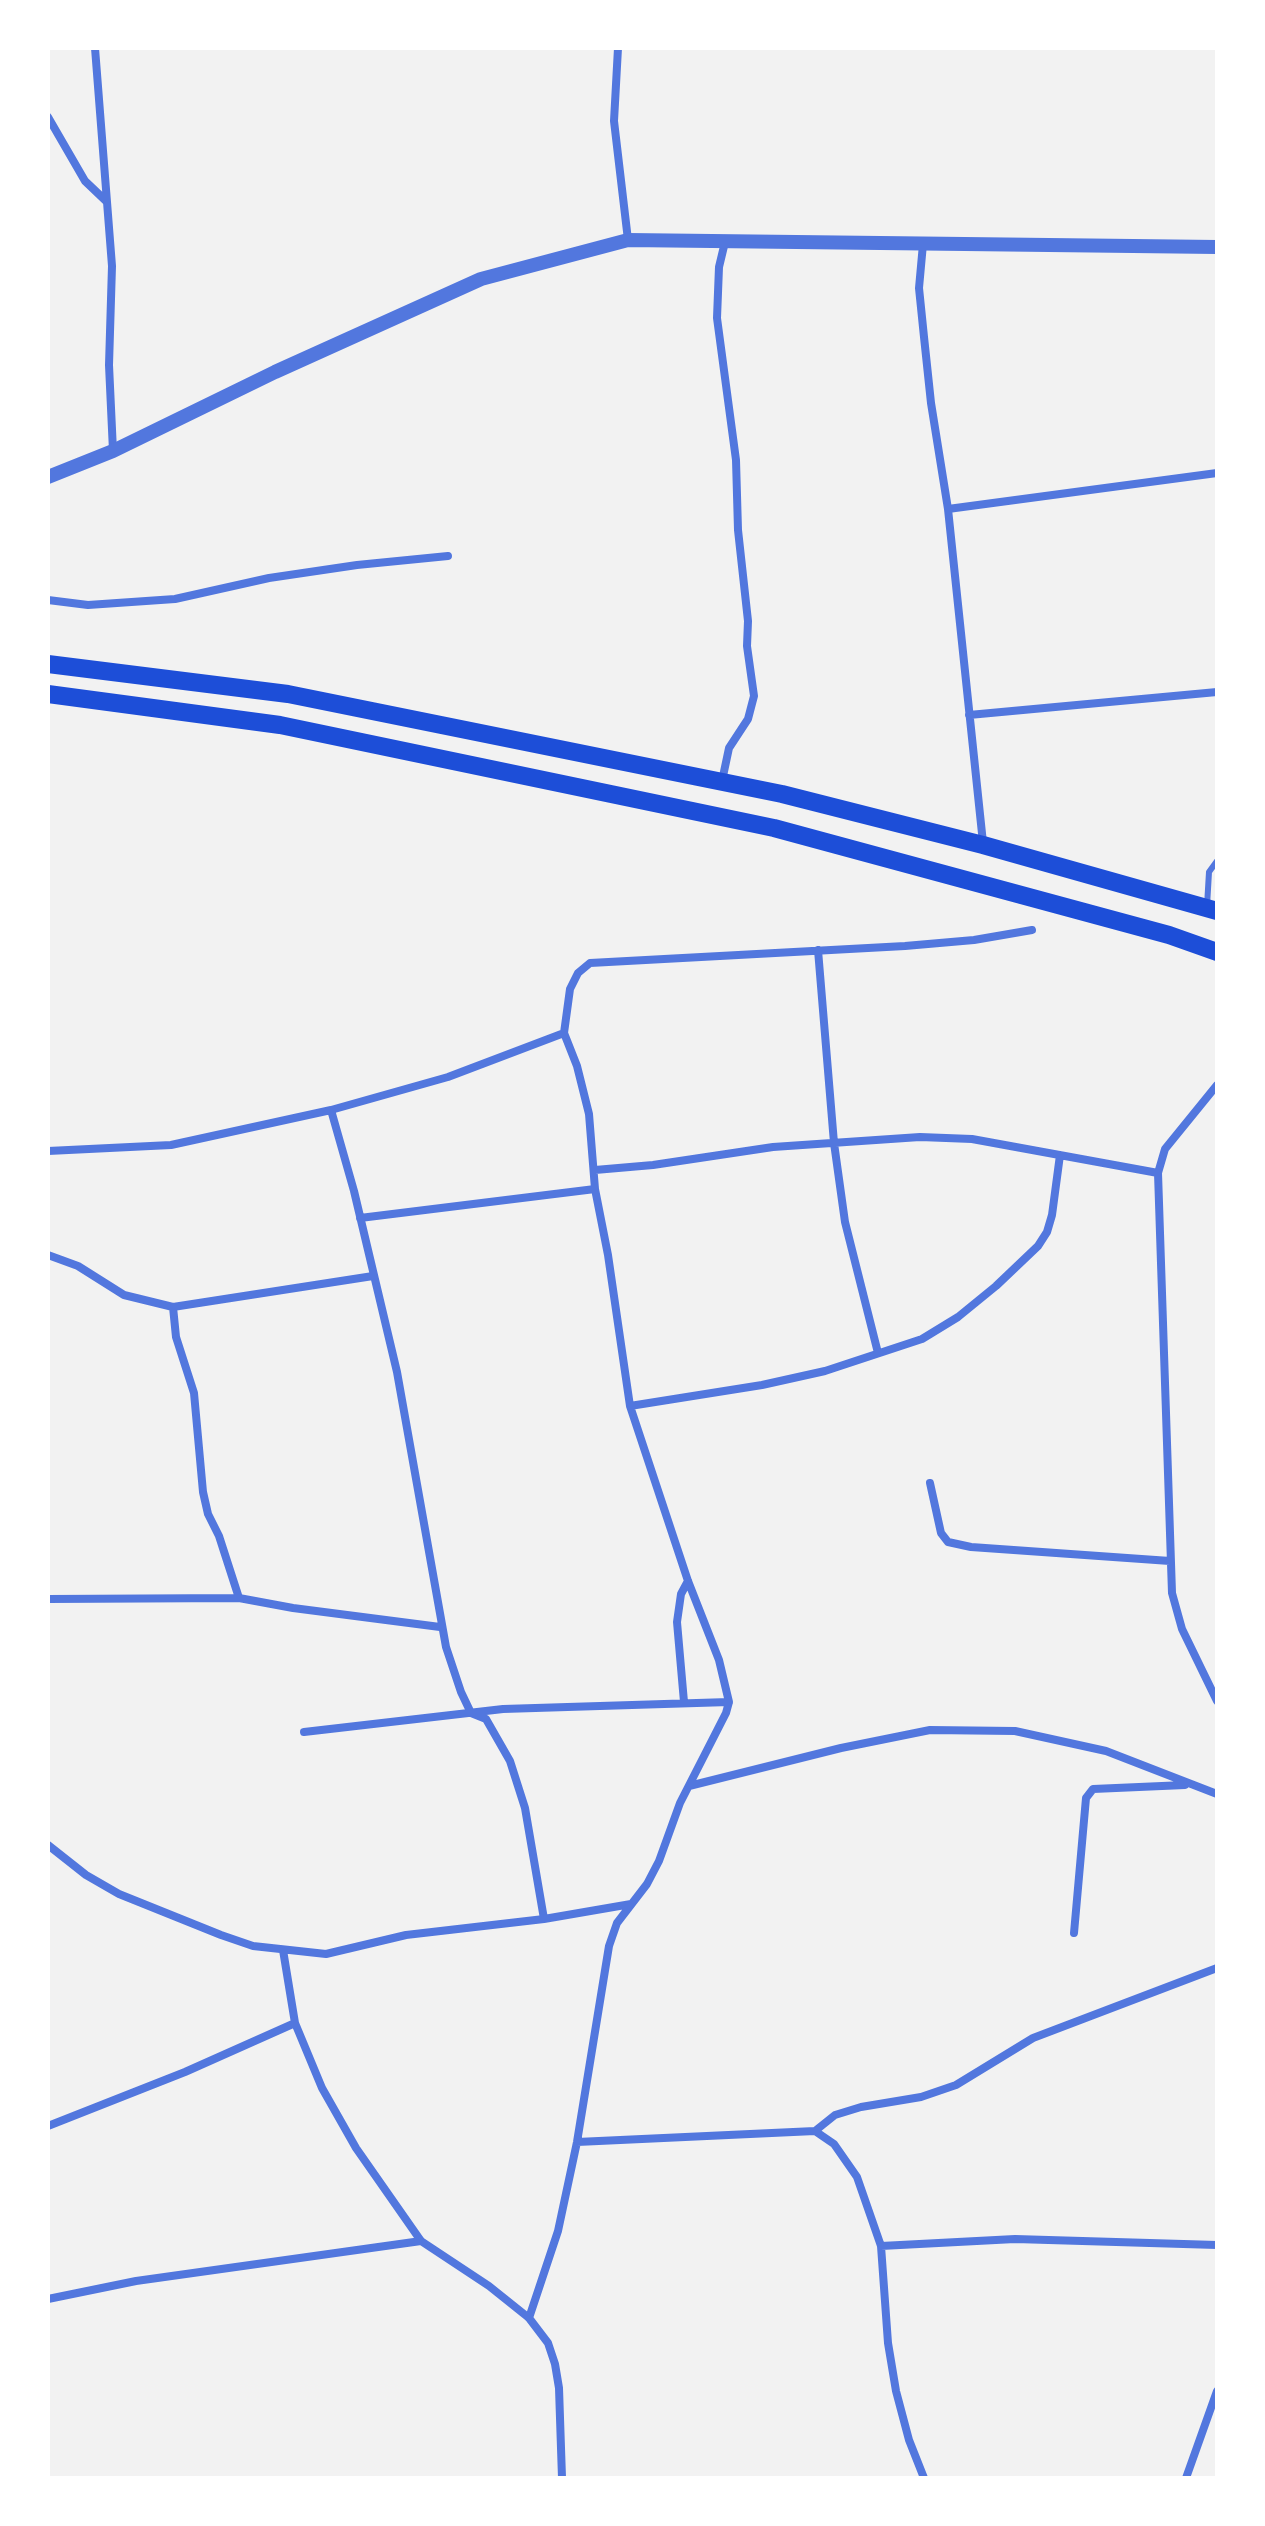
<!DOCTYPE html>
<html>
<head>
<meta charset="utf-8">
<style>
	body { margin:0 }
	#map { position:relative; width:1265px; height:2526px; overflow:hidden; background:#f2f2f2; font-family:"Noto Sans",sans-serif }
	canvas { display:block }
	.frame { position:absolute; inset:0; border:50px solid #fff; pointer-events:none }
</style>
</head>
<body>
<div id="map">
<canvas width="1265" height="2526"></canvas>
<div class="frame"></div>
</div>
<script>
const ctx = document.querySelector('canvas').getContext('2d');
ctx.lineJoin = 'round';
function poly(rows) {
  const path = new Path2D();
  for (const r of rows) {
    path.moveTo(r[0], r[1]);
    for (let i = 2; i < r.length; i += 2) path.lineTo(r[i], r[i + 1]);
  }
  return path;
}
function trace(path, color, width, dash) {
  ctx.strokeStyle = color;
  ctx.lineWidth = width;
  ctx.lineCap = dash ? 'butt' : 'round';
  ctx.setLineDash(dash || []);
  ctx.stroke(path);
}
trace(poly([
	[1207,906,1209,872,1217,861]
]), '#5277de', 6);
trace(poly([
	[95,48,112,266,109,365,113,451],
	[618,48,614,121,628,240],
	[48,117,85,181,106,201],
	[923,244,919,288,924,337,931,403,948,509,983,843],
	[948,509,1217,473],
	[48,600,88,605,175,599,269,578,357,565,448,556],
	[969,715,1217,692],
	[722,781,729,748,748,719,754,696,747,646,748,621,738,530,736,460,717,318,719,267,725,242],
	[818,950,834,1143,845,1222,878,1353],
	[1217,1085,1165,1149,1158,1173,1172,1593,1182,1629,1217,1701],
	[331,1110,354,1191,397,1372,446,1647,461,1692,471,1713,486,1719,510,1761,525,1808,544,1919],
	[48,1151,171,1145,331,1110,448,1077,564,1033],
	[595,1170,653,1165,773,1147,920,1137,972,1139,1158,1173],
	[360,1218,595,1189],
	[48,1255,78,1266,124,1295,173,1307,373,1276],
	[173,1307,176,1337,194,1393,203,1492,208,1514,219,1536,239,1598],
	[630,1406,762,1385,825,1371,922,1339,958,1317,996,1286,1038,1246,1047,1232,1052,1215,1060,1155],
	[930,1483,941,1533,948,1542,971,1547,1170,1561],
	[48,1599,239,1598,293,1608,440,1627],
	[684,1702,677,1622,681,1594,688,1581],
	[304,1732,503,1709,729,1702],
	[689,1786,841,1748,930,1730,1015,1731,1106,1751,1217,1794],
	[48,1845,86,1875,119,1894,221,1935,253,1946,326,1954,406,1935,544,1919,631,1904],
	[1074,1933,1086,1798,1093,1789,1185,1785],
	[283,1950,295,2023,322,2088,356,2148,421,2241,489,2286,529,2318,548,2343,555,2364,559,2388,562,2478],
	[48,2126,185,2072,295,2023],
	[815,2131,834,2144,857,2177,881,2246,888,2343,896,2391,909,2440,924,2478],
	[577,2142,815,2131,835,2115,861,2107,921,2097,956,2085,1033,2038,1217,1968],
	[881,2246,1015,2239,1217,2245],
	[48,2299,136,2281,421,2241],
	[529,2318,558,2231,577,2142,609,1946,617,1923,647,1884,659,1861,680,1803,726,1713,729,1702,719,1660,688,1581,630,1406,608,1255,595,1189,589,1114,577,1066,564,1033,570,989,578,973,590,963,905,946,974,940,1032,930],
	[1186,2478,1217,2391]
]), '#5277de', 8);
trace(poly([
	[48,477,113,451,275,372,481,279,628,240,1217,247]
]), '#5277de', 14);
trace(poly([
	[48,664,288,694,782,794,983,845,1217,911],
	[48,694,280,725,774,828,1169,935,1217,952]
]), '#1d4ed8', 18);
</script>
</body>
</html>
